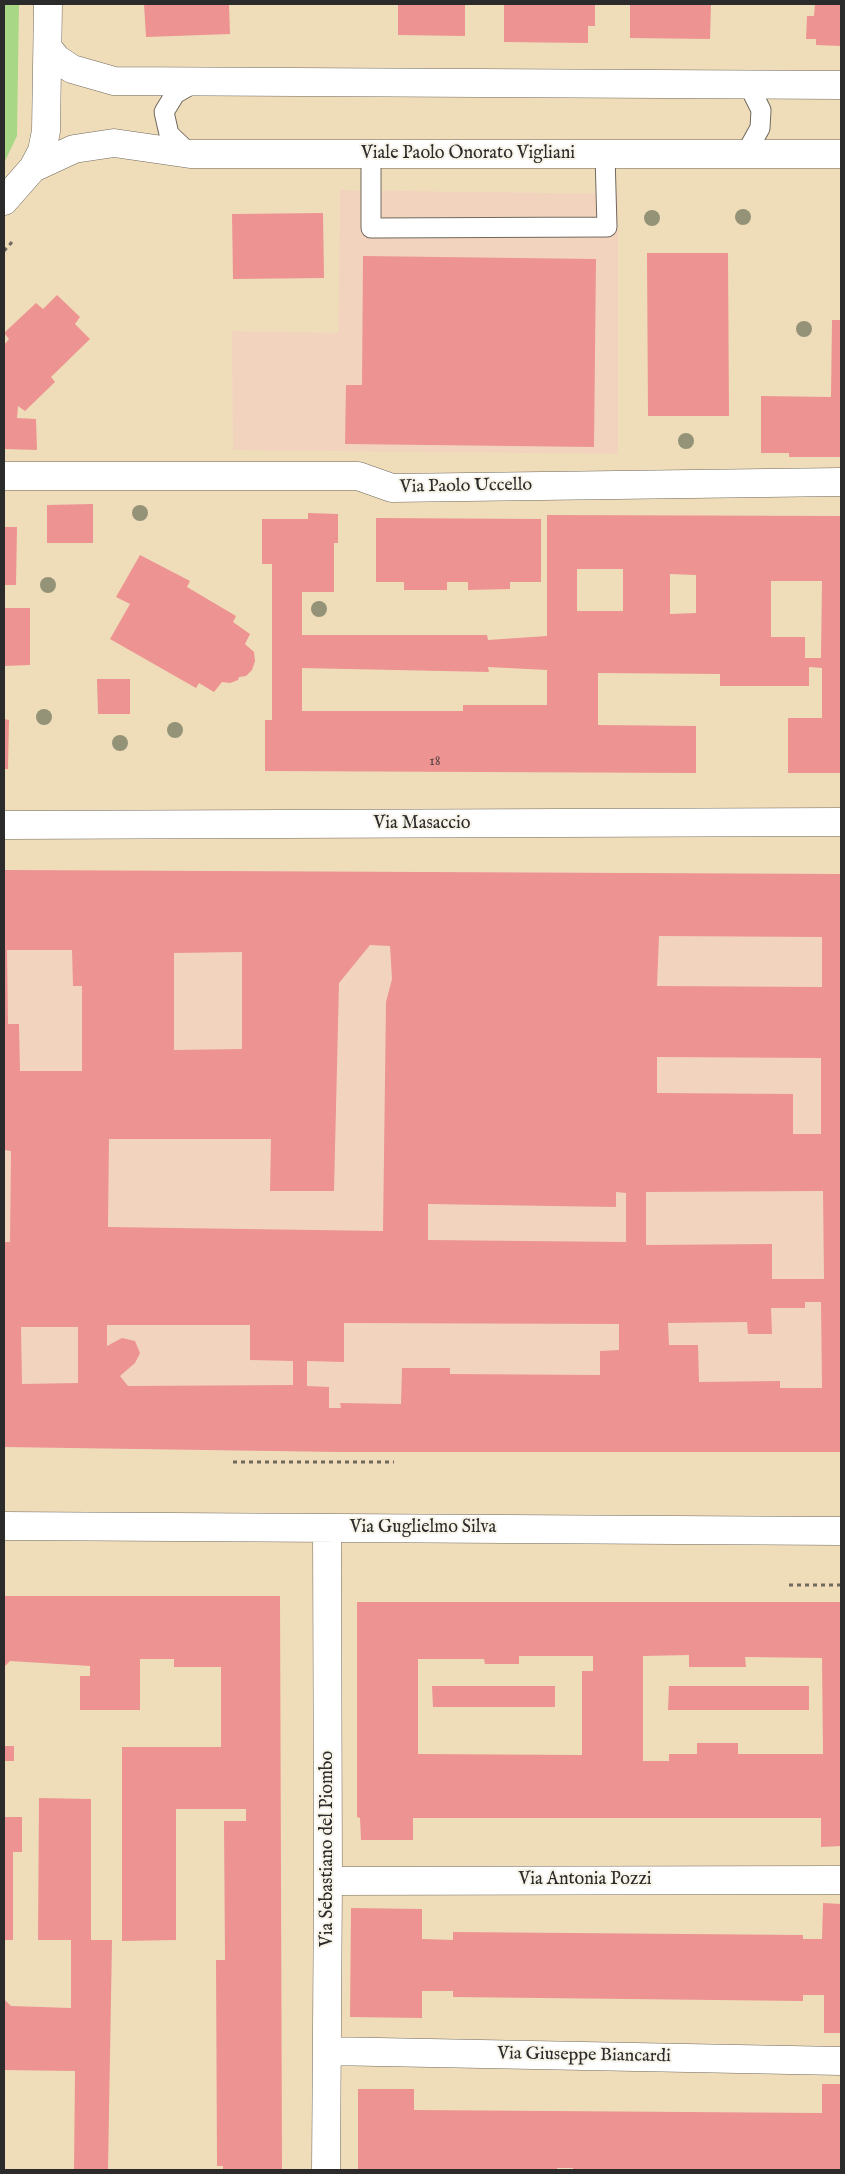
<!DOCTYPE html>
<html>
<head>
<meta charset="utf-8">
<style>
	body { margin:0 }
	#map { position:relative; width:845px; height:2174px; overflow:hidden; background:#efddba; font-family:"IM FELL English",serif }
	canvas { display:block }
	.frame { position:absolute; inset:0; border:5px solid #2b2b2b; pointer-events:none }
</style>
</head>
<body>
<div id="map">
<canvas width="845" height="2174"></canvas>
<div class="frame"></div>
</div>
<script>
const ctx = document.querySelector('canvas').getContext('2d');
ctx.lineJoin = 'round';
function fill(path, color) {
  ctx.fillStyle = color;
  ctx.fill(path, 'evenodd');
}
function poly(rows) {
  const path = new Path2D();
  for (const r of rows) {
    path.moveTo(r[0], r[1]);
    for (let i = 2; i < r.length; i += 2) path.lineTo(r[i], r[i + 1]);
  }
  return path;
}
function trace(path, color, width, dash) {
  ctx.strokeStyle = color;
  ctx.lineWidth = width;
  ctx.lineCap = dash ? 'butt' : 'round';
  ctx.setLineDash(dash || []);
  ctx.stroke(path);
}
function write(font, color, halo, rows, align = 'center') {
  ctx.font = font + ' "IM FELL English",serif';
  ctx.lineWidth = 4;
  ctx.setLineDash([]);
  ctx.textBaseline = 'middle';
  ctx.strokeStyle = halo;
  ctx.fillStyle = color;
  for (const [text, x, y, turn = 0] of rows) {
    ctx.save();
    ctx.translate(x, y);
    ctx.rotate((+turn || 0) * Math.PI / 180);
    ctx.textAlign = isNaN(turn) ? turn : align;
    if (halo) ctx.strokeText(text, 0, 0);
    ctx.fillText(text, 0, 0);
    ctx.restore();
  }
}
fill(poly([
	[340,190,618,194,618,454,233,450,232,331,338,333],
	[4,870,841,874,841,1452,340,1452,4,1447]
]), '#f2d4be');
fill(poly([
	[4,4,19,4,17,136,4,163]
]), '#a8d785');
fill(poly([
	[144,4,229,4,230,34,146,37],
	[398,4,465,4,465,36,398,35],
	[504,4,595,4,595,26,588,26,588,43,504,42],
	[630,4,711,4,710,39,630,38],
	[815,4,841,4,841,46,816,45,816,39,806,39,807,16,814,16],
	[323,213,324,278,233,279,232,214],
	[647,253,728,253,729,416,648,416],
	[363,256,596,259,594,447,345,444,346,385,362,385],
	[57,295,80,317,75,324,90,339,51,377,55,382,25,411,18,406,17,418,36,419,37,450,4,449,4,345,9,339,4,333,36,303,43,309],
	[832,320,841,320,841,457,789,457,789,453,761,453,761,396,831,397],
	[93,504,93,543,47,543,47,505],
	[308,513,338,514,338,543,334,543,334,592,302,592,302,635,487,635,488,640,547,636,547,515,841,516,841,773,788,773,788,718,822,718,822,668,809,667,809,686,720,686,720,674,598,673,598,725,696,726,696,773,265,771,265,720,272,720,272,564,262,564,262,519,308,519],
	[577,569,623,569,623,611,577,611],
	[670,574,696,575,696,613,670,614],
	[771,581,822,581,821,658,805,658,805,637,771,637],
	[488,667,547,670,547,705,463,705,463,711,302,711,302,668,489,672],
	[376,518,541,519,541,582,510,582,510,589,468,590,468,582,447,582,447,590,404,590,404,582,376,582],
	[4,527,17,527,16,585,4,585],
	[140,555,190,581,187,587,236,616,233,622,250,634,245,644,254,652,255,661,252,670,246,676,239,677,238,680,230,683,222,682,214,692,199,683,196,688,110,639,130,604,116,597],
	[4,608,30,608,30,665,4,666],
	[97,679,130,679,130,714,98,714],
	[4,719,9,720,8,769,4,769],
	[4,870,841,874,841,1452,340,1452,4,1447,4,1242,10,1242,11,1151,4,1150],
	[659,936,822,937,822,987,657,986],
	[370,945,390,946,392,979,386,1002,383,1231,108,1227,109,1139,271,1139,270,1191,334,1191,339,983],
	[7,950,72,950,73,986,82,986,82,1071,20,1071,19,1024,8,1024],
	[242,952,242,1049,174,1050,174,953],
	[657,1057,821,1058,821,1134,793,1134,793,1094,657,1093],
	[823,1191,824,1279,772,1279,772,1244,646,1245,646,1192],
	[616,1192,626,1193,626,1242,428,1240,428,1204,616,1207],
	[805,1302,821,1302,822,1388,780,1388,780,1381,699,1382,698,1345,669,1345,668,1323,747,1322,748,1334,772,1334,771,1308,805,1308],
	[344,1323,619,1324,619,1350,600,1351,600,1375,450,1374,450,1368,402,1368,401,1404,340,1403,341,1408,329,1408,329,1387,307,1386,307,1361,344,1362],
	[107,1325,250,1325,250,1360,293,1361,293,1385,128,1386,120,1376,135,1363,140,1353,135,1341,122,1338,107,1346],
	[21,1327,78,1327,78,1383,22,1384],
	[4,1596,280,1596,282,2170,223,2170,223,2166,217,2166,216,1960,225,1960,224,1821,246,1821,246,1809,176,1809,176,1940,122,1941,122,1747,221,1747,221,1667,174,1667,174,1659,140,1659,140,1710,80,1710,80,1676,90,1676,90,1666,10,1661,4,1667],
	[357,1602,841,1602,841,1846,821,1847,821,1818,413,1818,413,1840,361,1840,360,1818,357,1817],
	[689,1655,689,1667,746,1667,745,1657,822,1658,823,1754,738,1754,738,1743,697,1743,697,1754,669,1754,669,1761,643,1761,643,1656],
	[519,1656,593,1656,593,1671,582,1671,582,1755,418,1754,418,1659,484,1659,485,1664,519,1664],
	[432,1686,555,1686,555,1707,433,1707],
	[669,1686,809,1686,809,1710,668,1710],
	[4,1746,14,1746,14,1761,4,1761],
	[39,1798,91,1799,91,1940,112,1940,108,2170,74,2170,75,2071,4,2070,4,1999,11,2006,71,2008,71,1940,38,1940],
	[4,1817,22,1817,22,1852,13,1852,13,1940,4,1940],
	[823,1903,841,1904,841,2033,824,2033,824,1995,803,1995,803,2001,453,1997,453,1991,422,1991,422,2018,350,2017,351,1908,422,1909,422,1939,453,1940,453,1932,803,1935,803,1939,822,1939],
	[822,2084,841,2084,841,2170,573,2170,573,2168,557,2168,557,2170,358,2170,358,2089,414,2089,414,2110,822,2113]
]), '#ed9391');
const service = poly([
	[746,153,760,128,761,110,748,84],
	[190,154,169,134,164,112,175,94,196,82],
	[371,154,371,228,607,227,605,154]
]);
const minor = poly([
	[4,476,358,476,392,488,841,482],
	[4,825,841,822],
	[4,1526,841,1531],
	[328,1881,841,1880],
	[327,2051,841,2061],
	[326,2170,328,1881,327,1528]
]);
const tertiary = poly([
	[48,48,57,59,72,69,114,81,841,85],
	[33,168,74,149,114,143,190,154,841,154],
	[4,201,33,168,42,151,46,131,48,4]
]);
trace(service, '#70695d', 21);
trace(minor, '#70695d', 29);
trace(tertiary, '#70695d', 29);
trace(poly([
	[4,251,12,242],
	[233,1462,394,1462],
	[789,1585,841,1585]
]), '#70695d', 3, [4, 4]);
trace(service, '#fff', 19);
trace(minor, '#fff', 28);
trace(tertiary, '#fff', 28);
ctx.fillStyle = '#949378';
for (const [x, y] of [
	[743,217],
	[652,218],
	[804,329],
	[686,441],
	[140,513],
	[48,585],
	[319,609],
	[44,717],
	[175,730],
	[120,743]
]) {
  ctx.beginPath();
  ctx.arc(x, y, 8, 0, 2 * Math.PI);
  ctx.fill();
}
write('15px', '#5c4544', null, [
	["18",435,762]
]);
write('18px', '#2b2b2b', '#f7f3e8', [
	["Viale Paolo Onorato Vigliani",468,154],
	["Via Paolo Uccello",466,487,-1],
	["Via Masaccio",422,824],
	["Via Guglielmo Silva",423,1528],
	["Via Sebastiano del Piombo",328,1849,-90],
	["Via Antonia Pozzi",585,1880],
	["Via Giuseppe Biancardi",584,2056,1]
]);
</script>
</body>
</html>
